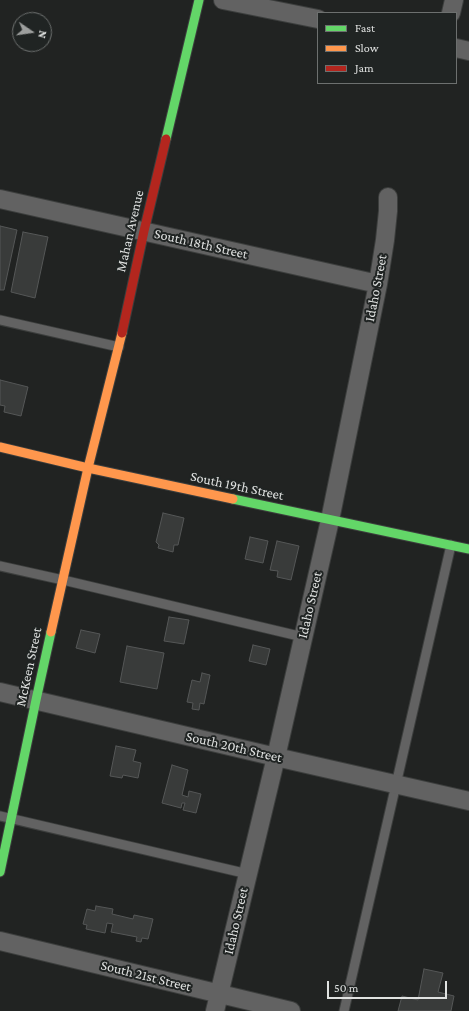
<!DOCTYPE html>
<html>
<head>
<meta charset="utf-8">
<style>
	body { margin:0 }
	#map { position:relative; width:469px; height:1011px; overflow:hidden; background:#212322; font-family:"Crimson Pro",serif }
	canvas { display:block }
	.legend { position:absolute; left:317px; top:12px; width:140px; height:72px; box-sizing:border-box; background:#202423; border:1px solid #6d706f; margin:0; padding:5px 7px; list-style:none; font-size:12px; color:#e0e2e1 }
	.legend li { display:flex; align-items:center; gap:8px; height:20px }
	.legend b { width:20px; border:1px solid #6d706f }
	.north { position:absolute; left:12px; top:12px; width:40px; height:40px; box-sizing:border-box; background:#202423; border:1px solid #6d706f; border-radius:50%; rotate:103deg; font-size:11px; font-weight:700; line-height:16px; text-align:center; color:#e0e2e1 }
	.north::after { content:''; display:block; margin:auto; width:14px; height:18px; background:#9d9f9e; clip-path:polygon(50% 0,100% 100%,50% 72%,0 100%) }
	.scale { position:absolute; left:327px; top:981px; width:120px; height:18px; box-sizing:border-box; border:2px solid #e0e2e1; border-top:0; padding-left:5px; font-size:12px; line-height:14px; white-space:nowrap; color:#e0e2e1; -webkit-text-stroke:3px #202423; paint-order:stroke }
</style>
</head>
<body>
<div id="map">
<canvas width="469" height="1011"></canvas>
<ul class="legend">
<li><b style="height:5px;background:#63d668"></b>Fast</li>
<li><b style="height:5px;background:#ff974d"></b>Slow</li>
<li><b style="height:5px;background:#b3261e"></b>Jam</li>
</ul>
<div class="north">N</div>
<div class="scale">50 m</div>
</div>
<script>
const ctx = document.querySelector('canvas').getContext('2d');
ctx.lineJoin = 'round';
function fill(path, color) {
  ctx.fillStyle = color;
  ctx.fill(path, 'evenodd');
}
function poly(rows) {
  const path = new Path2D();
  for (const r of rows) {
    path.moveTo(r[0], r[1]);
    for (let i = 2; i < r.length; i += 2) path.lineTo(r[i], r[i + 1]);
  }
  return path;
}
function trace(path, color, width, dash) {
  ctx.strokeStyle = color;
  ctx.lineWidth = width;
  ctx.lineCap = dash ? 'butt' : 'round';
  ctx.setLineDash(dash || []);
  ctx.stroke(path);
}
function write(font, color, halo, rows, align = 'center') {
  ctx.font = font + ' "Crimson Pro",serif';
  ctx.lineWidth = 4;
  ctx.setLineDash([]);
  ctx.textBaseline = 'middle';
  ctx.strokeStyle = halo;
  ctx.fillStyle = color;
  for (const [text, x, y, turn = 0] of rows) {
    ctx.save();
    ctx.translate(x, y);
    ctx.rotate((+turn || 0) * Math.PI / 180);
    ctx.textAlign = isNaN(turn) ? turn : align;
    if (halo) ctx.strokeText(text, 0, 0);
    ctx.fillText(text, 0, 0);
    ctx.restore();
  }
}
const building = poly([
	[0,226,17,230,4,290,0,290,0,226],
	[23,232,48,237,35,298,11,292,23,232],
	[0,380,28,387,21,416,4,412,5,406,0,405,0,380],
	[163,513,184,518,178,545,174,545,173,552,158,548,159,545,156,542,163,513],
	[250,537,268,541,263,563,245,559,250,537],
	[277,541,299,546,291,580,277,577,278,571,270,570,277,541],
	[169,617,189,620,184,644,164,641,169,617],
	[81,630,100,634,95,653,76,648,81,630],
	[253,645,270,649,266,665,249,661,253,645],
	[127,646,164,653,157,689,120,682,127,646],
	[202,673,210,675,204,704,200,703,199,710,192,709,193,703,187,702,192,680,200,682,202,673],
	[116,746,136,750,133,761,141,763,138,778,123,775,122,778,110,776,116,746],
	[172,765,188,770,182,795,188,797,189,791,201,794,196,813,183,810,185,803,182,803,181,808,162,803,172,765],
	[96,906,113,909,112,914,133,919,134,915,153,919,148,939,142,938,141,942,136,941,137,937,111,932,113,924,107,923,105,933,86,929,87,925,83,924,87,909,95,911,96,906],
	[424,969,443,973,438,992,454,996,451,1011,398,1011,402,996,418,1000,424,969]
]);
fill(building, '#393b3a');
trace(building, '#555757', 1);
const lane = poly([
	[0,320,119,347],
	[0,566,63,580,303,637],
	[0,816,248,874],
	[344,1011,451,545]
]);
const street = poly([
	[223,0,318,19],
	[451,13,454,0],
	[456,48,469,51],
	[0,199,378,284],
	[0,692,276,757,469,801],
	[0,941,291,1011],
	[215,1011,276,757,330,520,378,284,385,240,388,211,388,197]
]);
const fast = poly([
	[166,139,199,0],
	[233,499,469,549],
	[0,872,36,700,51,632]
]);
const slow = poly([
	[0,447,88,468,233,499],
	[51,632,88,468,122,333]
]);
const jam = poly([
	[122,333,144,231,166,139]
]);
trace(lane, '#3c3e3d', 11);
trace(street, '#3c3e3d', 20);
trace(fast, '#3c3e3d', 11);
trace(slow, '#3c3e3d', 11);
trace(jam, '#3c3e3d', 11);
trace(lane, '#626262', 9);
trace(street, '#626262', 18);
trace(fast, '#63d668', 9);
trace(slow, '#ff974d', 9);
trace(jam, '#b3261e', 9);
write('14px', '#e0e2e1', '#202423', [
	["Mahan Avenue",130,231,-77],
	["South 18th Street",201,244,13],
	["Idaho Street",376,288,-79],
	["South 19th Street",237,486,12],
	["Idaho Street",310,605,-77],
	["McKeen Street",29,667,-78],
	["South 20th Street",234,747,13],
	["Idaho Street",236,921,-77],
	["South 21st Street",146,976,14]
]);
</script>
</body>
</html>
